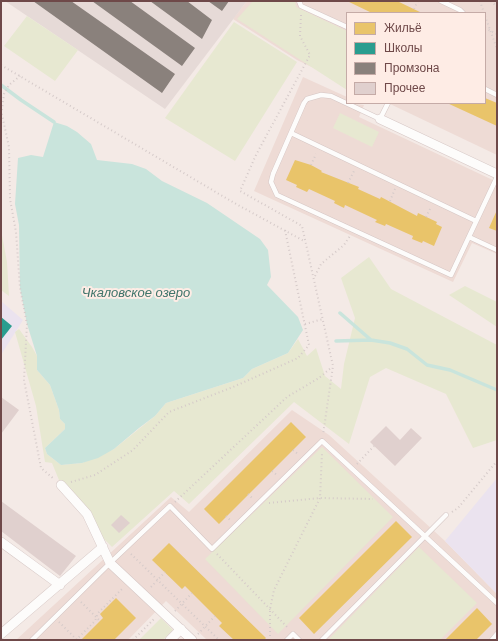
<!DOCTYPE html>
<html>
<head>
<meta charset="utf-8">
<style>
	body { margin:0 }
	#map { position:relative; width:498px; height:641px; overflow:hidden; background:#f4eae6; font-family:"DM Sans",sans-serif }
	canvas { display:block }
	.frame { position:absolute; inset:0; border:2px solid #6f4949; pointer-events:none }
	.legend { position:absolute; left:346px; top:12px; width:140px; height:92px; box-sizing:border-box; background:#feece5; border:1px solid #c5aba7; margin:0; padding:5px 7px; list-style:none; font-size:12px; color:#6f4949 }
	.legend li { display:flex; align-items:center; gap:8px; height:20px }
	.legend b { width:20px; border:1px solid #c5aba7 }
</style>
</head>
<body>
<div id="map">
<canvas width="498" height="641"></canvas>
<div class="frame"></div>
<ul class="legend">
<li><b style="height:11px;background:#e9c46a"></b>Жильё</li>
<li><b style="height:11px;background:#2a9d8f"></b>Школы</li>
<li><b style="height:11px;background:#8a817c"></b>Промзона</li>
<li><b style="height:11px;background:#e0d0ce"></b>Прочее</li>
</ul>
</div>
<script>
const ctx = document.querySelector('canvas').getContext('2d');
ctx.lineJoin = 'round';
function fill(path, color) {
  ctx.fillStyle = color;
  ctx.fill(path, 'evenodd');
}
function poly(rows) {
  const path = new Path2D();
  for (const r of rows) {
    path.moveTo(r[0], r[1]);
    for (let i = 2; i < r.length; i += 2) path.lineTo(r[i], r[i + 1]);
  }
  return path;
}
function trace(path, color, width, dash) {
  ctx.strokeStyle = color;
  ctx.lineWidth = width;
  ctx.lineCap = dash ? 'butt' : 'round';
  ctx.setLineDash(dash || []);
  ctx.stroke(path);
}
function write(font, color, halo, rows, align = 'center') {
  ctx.font = font + ' "DM Sans",sans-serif';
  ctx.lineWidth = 4;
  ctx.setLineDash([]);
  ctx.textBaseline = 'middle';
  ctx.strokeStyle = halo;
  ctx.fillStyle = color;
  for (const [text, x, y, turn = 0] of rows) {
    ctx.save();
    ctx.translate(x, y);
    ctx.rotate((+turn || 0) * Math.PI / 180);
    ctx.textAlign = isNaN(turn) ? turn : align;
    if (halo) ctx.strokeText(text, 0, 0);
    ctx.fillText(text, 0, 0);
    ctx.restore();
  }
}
fill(poly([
	[247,1,497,1,497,155,388,103,485,103,485,13,347,13,347,84,297,60,233,19],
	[303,77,347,97,347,103,364,105,359,117,497,182,497,254,472,243,453,282,254,191],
	[292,410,329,435,445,541,497,594,497,640,207,640,166,601,128,640,16,640,171,497,189,512]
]), '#eedbd5');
fill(poly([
	[5,1,247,1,165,109]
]), '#e6dad7');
fill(poly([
	[1,301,23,320,1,355],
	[497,478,497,594,445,541]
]), '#ebe3ef');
fill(poly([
	[253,1,295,1,296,7,347,31,347,90,237,19],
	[27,16,78,50,55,81,4,46],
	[234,22,297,62,235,161,165,118],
	[340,113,379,132,372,147,333,128],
	[1,230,7,262,9,296,1,290],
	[369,257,391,289,497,345,497,440,473,448,446,394,386,368,370,377,349,444,294,402,189,504,174,491,112,547,93,528,61,485,52,463,45,462,36,406,15,332,19,329,32,347,37,356,37,370,50,385,59,410,60,419,65,424,65,429,45,448,47,454,61,465,82,463,114,449,155,416,166,403,243,378,252,369,288,353,298,339,307,356,316,348,325,376,341,389,344,364,355,318,341,278],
	[465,286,497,302,497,327,449,295],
	[322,447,393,517,278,634,205,559],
	[419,547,477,603,440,640,328,640],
	[161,618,173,630,163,640,139,640]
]), '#e7e8d1');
fill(poly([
	[54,122,67,126,77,132,91,144,97,160,132,164,146,169,162,181,207,203,260,239,268,250,271,277,267,285,298,317,303,330,288,353,252,369,243,378,166,403,155,416,139,428,114,449,98,458,82,463,61,465,47,454,45,448,65,429,65,424,60,419,59,410,50,385,37,370,37,356,27,324,20,288,19,225,15,204,18,158,31,155,43,157]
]), '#c9e4dc');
fill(poly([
	[347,1,397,1,422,13,372,13],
	[485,98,497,103,497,126,447,103,485,103],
	[295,160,311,165,322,171,321,172,359,187,358,189,380,199,381,197,417,216,418,213,437,222,436,224,442,227,434,246,423,241,422,243,412,239,413,236,386,224,385,226,375,222,377,220,345,205,344,208,334,203,335,201,309,189,307,192,296,187,297,185,286,180],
	[497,210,497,231,489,228],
	[291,422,306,437,219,524,204,509],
	[396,521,412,537,314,634,299,618],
	[169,543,266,638,264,640,234,640,219,626,222,623,185,586,182,589,152,560],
	[116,598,136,618,114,640,81,640,103,618,100,614],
	[477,608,492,624,476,640,445,640]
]), '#e9c46a');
fill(poly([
	[1,317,12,326,1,340]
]), '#2a9d8f');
fill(poly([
	[33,1,71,1,175,74,162,93],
	[92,1,130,1,195,48,182,66],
	[150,1,187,1,212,20,202,39],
	[208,1,229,1,222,11]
]), '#8a817c');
trace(poly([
	[1,85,21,100,54,122],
	[340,313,371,340],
	[336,341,371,340,390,343,407,349,427,365,450,370,497,390]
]), '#c9e4dc', 3.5);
fill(poly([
	[1,397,19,410,1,434],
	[386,426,400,440,411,428,422,438,395,466,370,442],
	[1,501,76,556,60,576,1,531],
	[121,515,130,523,119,533,111,525]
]), '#e0d0ce');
const lane = poly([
	[299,1,301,6,347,27],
	[441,1,460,10,463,13],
	[485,89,497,95],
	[388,103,380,119,331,96,321,95,307,99,304,103,273,174,271,182,277,195,451,275,497,177],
	[291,133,476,221],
	[469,237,497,250],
	[32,640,110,563,170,506,212,549,322,441,497,603],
	[287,640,293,634,299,640],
	[322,640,446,515],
	[492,640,497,634]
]);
const street = poly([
	[380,119,497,174],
	[61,485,87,514,110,563,192,640],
	[1,542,60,585],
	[1,634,103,547],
	[170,640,181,629]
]);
trace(lane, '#d5c6c4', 5.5);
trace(street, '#d5c6c4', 10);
trace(poly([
	[480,1,484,13],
	[491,1,497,7],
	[414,9,418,1],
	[301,15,300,36,310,55,256,155,240,191,302,226,333,366,323,435],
	[485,16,497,49],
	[485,28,497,34],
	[1,65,236,204,304,241],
	[1,110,9,147,10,199,16,232,20,288,27,324,24,380,41,468,54,479],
	[2,110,4,94,9,85,20,76],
	[311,165,316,154],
	[348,183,354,171],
	[390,201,395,189],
	[426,217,431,207],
	[315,276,321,264,344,245,350,236],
	[305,324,323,319],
	[293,450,298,454],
	[357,464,374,446],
	[272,471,277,475],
	[71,482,95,475,133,450,169,412,233,387,298,358,309,345,285,230],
	[248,494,253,499],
	[175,502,287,397,319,378,332,367],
	[269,503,320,498,373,499],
	[452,512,458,508,497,461],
	[226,516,231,521],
	[131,554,219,640],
	[217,554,289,629],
	[151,587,165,572],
	[81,602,100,621],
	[175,611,192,593],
	[59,622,77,640],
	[198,634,215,616],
	[76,640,95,621,98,613,123,588],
	[133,640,155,618],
	[270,640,270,609,274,590,320,498,322,453]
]), '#d5cac9', 2, [1, 3]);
trace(lane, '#fdfcfb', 4.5);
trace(street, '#fdfcfb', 9);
write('italic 13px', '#3f746a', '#feece5', [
	["Чкаловское озеро",136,294]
]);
</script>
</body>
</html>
